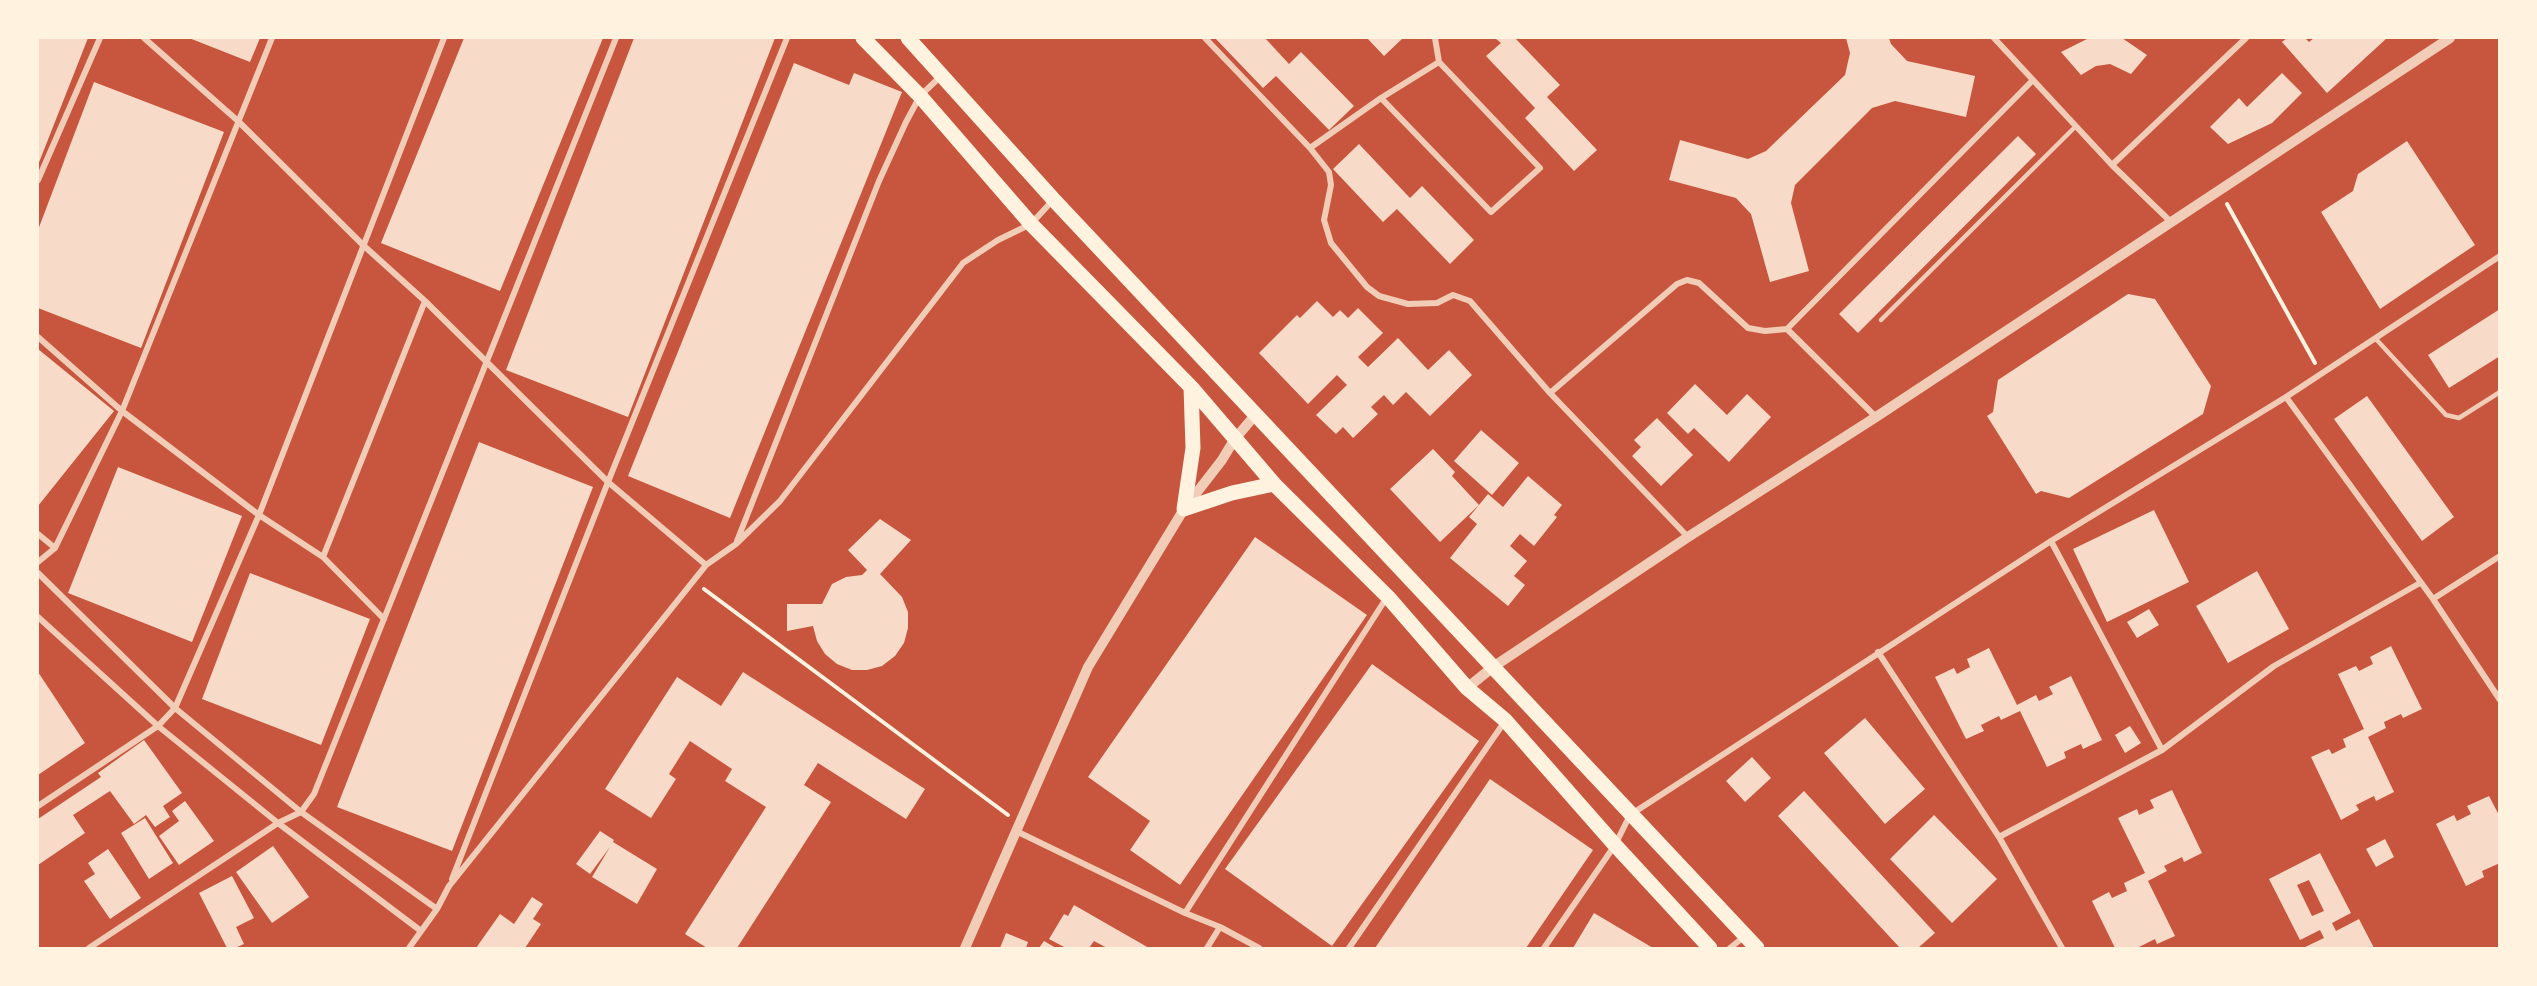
<!DOCTYPE html>
<html>
<head>
<meta charset="utf-8">
<style>
	body { margin:0 }
	#map { position:relative; width:2537px; height:986px; overflow:hidden; background:#c8553d; font-family:"Asap Condensed",sans-serif }
	canvas { display:block }
	.frame { position:absolute; inset:0; border:39px solid #fff3e0; pointer-events:none }
</style>
</head>
<body>
<div id="map">
<canvas width="2537" height="986"></canvas>
<div class="frame"></div>
</div>
<script>
const ctx = document.querySelector('canvas').getContext('2d');
ctx.lineJoin = 'round';
function fill(path, color) {
  ctx.fillStyle = color;
  ctx.fill(path, 'evenodd');
}
function poly(rows) {
  const path = new Path2D();
  for (const r of rows) {
    path.moveTo(r[0], r[1]);
    for (let i = 2; i < r.length; i += 2) path.lineTo(r[i], r[i + 1]);
  }
  return path;
}
function trace(path, color, width, dash) {
  ctx.strokeStyle = color;
  ctx.lineWidth = width;
  ctx.lineCap = dash ? 'butt' : 'round';
  ctx.setLineDash(dash || []);
  ctx.stroke(path);
}
fill(poly([
	[38,38,88,38,38,165],
	[189,38,260,38,250,62],
	[464,38,603,38,500,291,381,243],
	[634,38,775,38,628,417,506,370],
	[1215,38,1265,38,1289,64,1301,52,1354,106,1329,130,1276,76,1263,88],
	[1367,38,1403,38,1384,56],
	[1495,38,1515,38,1560,85,1547,97,1597,150,1574,171,1525,118,1535,108,1486,56,1501,43],
	[1846,38,1889,38,1891,44,1907,61,1975,76,1966,117,1895,101,1872,108,1795,185,1791,203,1809,271,1770,282,1751,214,1736,198,1669,180,1680,140,1748,159,1766,151,1845,75,1850,53],
	[2089,38,2122,38,2147,55,2131,74,2110,64,2096,66,2081,75,2061,52],
	[2287,38,2305,38,2309,42,2314,38,2387,38,2327,93,2282,42],
	[794,63,849,85,854,73,902,92,730,518,628,476],
	[2282,73,2302,93,2272,123,2228,144,2210,127,2239,98,2247,107],
	[94,82,224,132,141,348,38,308,38,230],
	[2018,136,2036,154,1858,333,1839,314],
	[2407,141,2475,245,2380,309,2321,212,2353,191,2358,174],
	[1359,144,1410,198,1422,186,1474,240,1450,264,1397,209,1383,222,1333,169],
	[2128,294,2155,299,2211,386,2203,414,2069,498,2041,491,2036,494,1987,416,1993,412,1998,380],
	[1317,301,1333,317,1340,310,1348,318,1358,308,1383,333,1358,357,1368,367,1398,338,1428,370,1449,350,1472,375,1430,416,1406,392,1393,405,1384,395,1371,407,1378,414,1353,438,1343,427,1336,434,1316,415,1347,385,1337,375,1308,404,1259,353,1297,315,1300,318],
	[2500,309,2500,356,2449,388,2428,355],
	[38,349,114,411,38,506],
	[1695,384,1727,415,1747,394,1771,417,1729,462,1694,428,1688,434,1667,413],
	[2367,396,2454,517,2422,541,2334,419],
	[1657,418,1693,455,1661,486,1632,456,1641,447,1634,440],
	[1481,430,1519,463,1492,495,1454,461],
	[479,442,593,487,452,851,337,807],
	[1433,449,1455,472,1452,476,1479,505,1488,494,1503,507,1528,476,1562,505,1554,515,1557,517,1534,546,1520,534,1510,546,1527,561,1514,576,1525,585,1508,606,1450,558,1477,524,1469,517,1479,505,1440,542,1390,489],
	[118,467,242,516,192,642,68,593],
	[2154,510,2189,582,2107,622,2073,549],
	[880,519,911,540,880,574,902,597,908,612,908,628,904,643,895,656,882,666,867,670,852,670,837,664,825,654,817,641,813,626,787,631,787,604,822,604,832,584,846,577,862,575,867,570,848,550],
	[1255,537,1367,615,1180,885,1130,850,1150,821,1088,777],
	[2257,571,2289,629,2228,663,2196,606],
	[250,573,370,619,321,745,202,699],
	[2149,609,2159,625,2137,638,2127,622],
	[2391,646,2422,709,2403,718,2401,714,2384,722,2386,728,2368,737,2394,792,2376,801,2374,796,2356,805,2359,810,2341,820,2311,757,2329,749,2332,754,2346,747,2343,739,2364,729,2338,674,2356,666,2359,671,2373,664,2370,657],
	[1989,648,2017,705,2036,695,2039,701,2053,694,2049,687,2071,676,2102,740,2083,749,2081,744,2064,752,2066,758,2047,767,2020,711,2001,720,1999,716,1981,725,1984,731,1966,739,1935,677,1954,668,1957,674,1970,667,1967,659],
	[1372,664,1479,741,1332,946,1225,869],
	[38,672,85,743,38,775],
	[743,672,925,789,906,819,818,763,804,785,831,802,737,948,707,948,685,934,766,807,725,781,732,769,690,741,669,774,676,779,651,818,605,789,677,677,721,706],
	[1865,718,1925,789,1885,824,1824,753],
	[2130,726,2141,743,2125,753,2115,735],
	[144,740,182,793,163,806,170,817,155,827,146,815,134,824,110,791,73,815,85,833,38,865,38,819,101,777,98,773],
	[1752,757,1771,778,1745,802,1726,781],
	[1490,779,1593,850,1526,948,1375,948],
	[2172,790,2202,853,2184,862,2182,857,2164,866,2167,871,2148,881,2175,936,2157,944,2155,939,2137,948,2115,948,2092,901,2109,892,2112,898,2127,891,2124,883,2145,873,2118,818,2137,809,2139,815,2154,808,2150,800],
	[1804,791,1935,933,1918,948,1900,948,1778,816],
	[2489,796,2500,817,2500,863,2482,871,2484,877,2466,886,2436,824,2454,815,2457,821,2471,814,2467,806],
	[185,801,214,841,179,865,159,836,179,821,172,811],
	[1934,815,1997,879,1952,923,1890,859],
	[145,818,173,863,149,879,121,833],
	[600,831,614,840,613,842,657,869,637,904,592,877,610,847,590,874,576,864],
	[2385,839,2394,857,2376,867,2366,849],
	[273,846,309,897,272,923,236,872],
	[108,849,141,898,110,919,84,881,95,874,88,863],
	[2320,853,2351,913,2332,923,2336,931,2359,919,2374,948,2303,948,2324,938,2320,930,2300,940,2269,879],
	[2309,880,2324,911,2312,916,2297,885],
	[232,876,254,918,236,927,244,944,235,948,227,948,199,893],
	[532,897,543,904,533,919,541,924,525,948,476,948,500,914,514,924],
	[1074,905,1149,948,1107,948,1094,941,1089,948,1066,948,1049,939,1064,914,1068,916],
	[1594,913,1653,948,1573,948],
	[1006,933,1028,942,1026,948,1000,948],
	[1044,941,1056,948,1039,948]
]), '#f7dbc8');
trace(poly([
	[2227,204,2315,363],
	[704,589,1008,815]
]), '#fff3e0', 4);
trace(poly([
	[1881,320,2076,126],
	[2375,338,2446,415,2459,418,2500,392]
]), '#f1ccb7', 4.5);
trace(poly([
	[144,38,238,121,363,245,425,301,608,482,706,565],
	[1205,38,1310,148,1329,172,1331,185,1324,220,1331,243,1367,287,1379,296,1408,304,1437,303,1453,295,1470,301,1550,393,1688,537],
	[1435,38,1439,62,1540,168,1491,212,1381,98,1439,62],
	[1994,38,2112,165,2171,222],
	[1310,148,1381,98],
	[2112,165,2246,38],
	[38,180,100,38],
	[38,337,122,411,259,515,323,557,384,619],
	[1550,393,1677,284,1687,280,1699,283,1748,328,1765,331,1787,329],
	[2286,397,2433,599,2500,700],
	[1876,417,1787,329,2033,80],
	[38,534,55,548],
	[737,541,879,181,906,122,920,96,942,75],
	[2051,541,2162,750],
	[323,557,425,301],
	[38,562,55,548,122,411,272,38],
	[38,573,175,708,301,812,437,909],
	[2433,599,2500,556],
	[38,617,158,726,278,823,421,931],
	[1878,652,1999,837,2062,948],
	[38,806,158,726,175,708,259,515,444,38],
	[1016,831,1185,913,1220,927,1259,948],
	[1999,837,2162,750,2274,666,2420,583],
	[452,879,608,482,787,38],
	[1185,913,1387,597],
	[89,948,278,823,301,812,314,794,616,38],
	[409,948,437,909,449,886,706,565,736,544,780,501,963,263,998,240,1031,224,1053,200],
	[1207,948,1220,927],
	[1349,948,1505,721],
	[1544,948,1615,845,1630,815,2051,541,2286,397,2500,256],
	[1730,948,1745,936]
]), '#f1ccb7', 6);
trace(poly([
	[1467,688,1493,667,1688,537,1876,417,2450,38],
	[965,948,1088,667,1184,509,1222,460,1234,440,1256,414]
]), '#f1ccb7', 10);
trace(poly([
	[863,38,920,96,1031,224,1191,387,1274,484,1388,597,1467,688,1505,720,1615,845,1710,948],
	[908,38,1054,200,1757,948],
	[1191,387,1193,448,1184,509,1232,493,1274,484]
]), '#fff3e0', 15);
</script>
</body>
</html>
